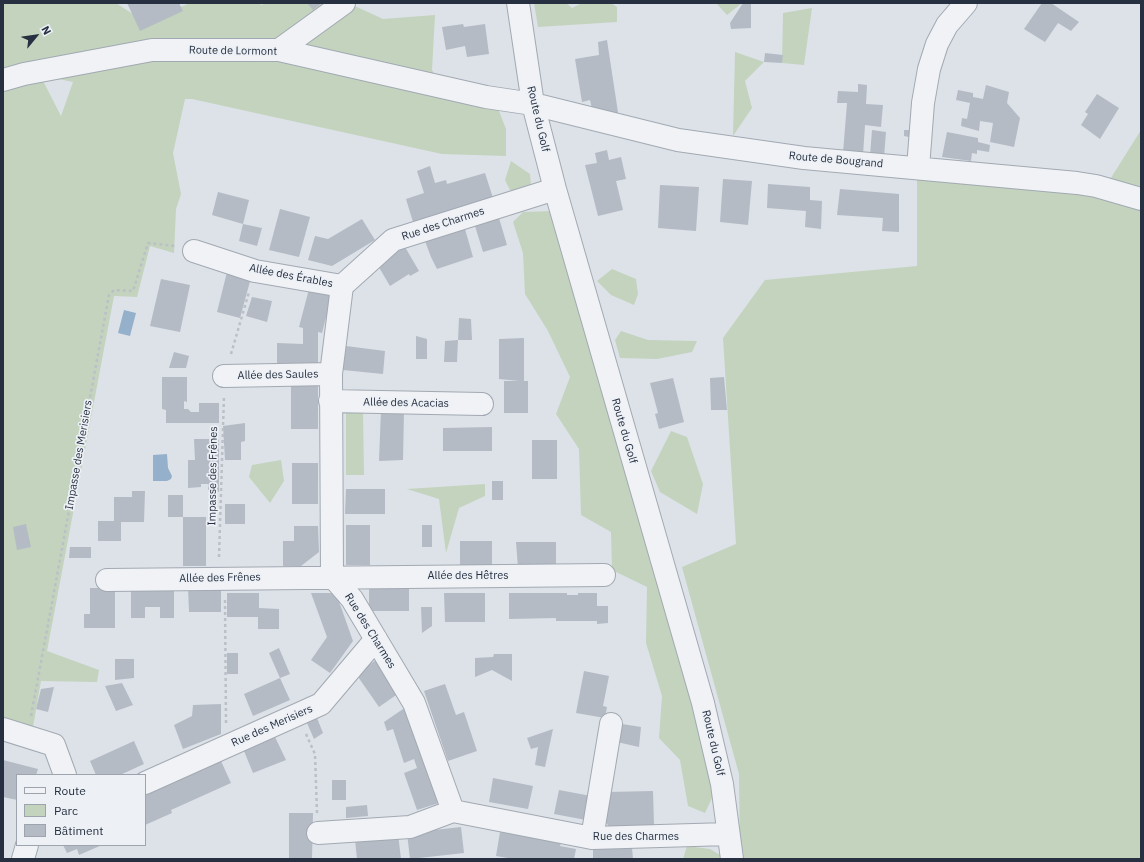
<!DOCTYPE html>
<html>
<head>
<meta charset="utf-8">
<style>
	body { margin:0 }
	#map { position:relative; width:1144px; height:862px; overflow:hidden; background:#dde2e8; font-family:"IBM Plex Sans",sans-serif }
	canvas { display:block }
	.frame { position:absolute; inset:0; border:4px solid #263040; pointer-events:none }
	.legend { position:absolute; left:16px; top:774px; width:130px; height:72px; box-sizing:border-box; background:#edf1f6; border:1px solid #9da4ad; margin:0; padding:5px 7px; list-style:none; font-size:12px; color:#263040 }
	.legend li { display:flex; align-items:center; gap:8px; height:20px }
	.legend b { width:20px; border:1px solid #9da4ad }
	.north { position:absolute; left:16px; top:16px; width:40px; height:40px; -webkit-text-stroke:3px #edf1f6; paint-order:stroke; rotate:61deg; font-size:11px; font-weight:700; line-height:16px; text-align:center; color:#263040 }
	.north::after { content:''; display:block; margin:auto; width:14px; height:18px; background:#263040; clip-path:polygon(50% 0,100% 100%,50% 72%,0 100%) }
</style>
</head>
<body>
<div id="map">
<canvas width="1144" height="862"></canvas>
<div class="frame"></div>
<ul class="legend">
<li><b style="height:5px;background:#f0f2f6"></b>Route</li>
<li><b style="height:11px;background:#c3d3be"></b>Parc</li>
<li><b style="height:11px;background:#b4bbc5"></b>Bâtiment</li>
</ul>
<div class="north">N</div>
</div>
<script>
const ctx = document.querySelector('canvas').getContext('2d');
ctx.lineJoin = 'round';
function fill(path, color) {
  ctx.fillStyle = color;
  ctx.fill(path, 'evenodd');
}
function poly(rows) {
  const path = new Path2D();
  for (const r of rows) {
    path.moveTo(r[0], r[1]);
    for (let i = 2; i < r.length; i += 2) path.lineTo(r[i], r[i + 1]);
  }
  return path;
}
function trace(path, color, width, dash) {
  ctx.strokeStyle = color;
  ctx.lineWidth = width;
  ctx.lineCap = dash ? 'butt' : 'round';
  ctx.setLineDash(dash || []);
  ctx.stroke(path);
}
function write(font, color, halo, rows, align = 'center') {
  ctx.font = font + ' "IBM Plex Sans",sans-serif';
  ctx.lineWidth = 3.5;
  ctx.setLineDash([]);
  ctx.textBaseline = 'middle';
  ctx.strokeStyle = halo;
  ctx.fillStyle = color;
  for (const [text, x, y, turn = 0] of rows) {
    ctx.save();
    ctx.translate(x, y);
    ctx.rotate((+turn || 0) * Math.PI / 180);
    ctx.textAlign = isNaN(turn) ? turn : align;
    if (halo) ctx.strokeText(text, 0, 0);
    ctx.fillText(text, 0, 0);
    ctx.restore();
  }
}
fill(poly([
	[3,3,116,3,145,22,190,3,257,3,262,5,265,3,303,3,357,7,383,19,435,15,432,70,439,81,486,97,499,111,506,129,506,156,442,154,192,99,185,99,173,153,181,194,176,209,174,253,150,246,137,297,114,296,47,651,99,670,97,682,41,681,33,727,3,722],
	[40,75,73,82,61,116],
	[534,3,566,3,572,8,582,3,611,3,617,7,617,22,538,27],
	[716,3,742,3,727,15],
	[812,8,804,65,782,63,783,13],
	[735,52,764,62,745,81,752,108,733,136],
	[1141,130,1141,190,1109,181],
	[511,161,530,174,531,186,518,194,510,190,505,180],
	[917,178,1047,187,1141,206,1141,859,740,859,739,774,682,567,736,544,723,338,765,280,917,266],
	[552,211,719,783,705,813,688,806,680,760,659,738,662,696,646,643,647,587,612,570,611,532,581,515,579,449,556,414,570,377,548,331,525,294,523,253,513,222,523,212],
	[612,269,636,279,638,294,634,305,611,295,597,281],
	[621,331,648,340,697,341,692,352,657,359,620,358,615,340],
	[346,411,363,411,364,475,346,475],
	[671,431,687,437,703,484,697,514,660,492,651,471],
	[281,460,284,481,270,503,249,477,252,465],
	[485,484,485,496,459,508,446,553,439,499,407,489],
	[687,846,710,849,722,856,724,859,683,859]
]), '#c3d3be');
fill(poly([
	[124,310,136,313,130,336,118,333],
	[167,454,168,468,172,476,171,479,167,481,153,481,153,455]
]), '#95b0cb');
fill(poly([
	[127,3,179,3,183,11,140,31],
	[307,3,322,3,313,10],
	[743,3,751,3,751,28,731,29,730,23],
	[1042,3,1051,3,1079,22,1071,31,1058,23,1045,42,1024,29],
	[463,24,464,27,485,24,489,54,467,57,465,46,446,50,442,27],
	[607,40,619,119,593,113,590,100,582,102,575,59,599,55,598,42],
	[765,53,783,55,782,63,764,62],
	[858,84,867,85,866,104,883,105,881,127,865,125,863,155,843,153,847,103,837,103,838,91,858,92],
	[986,85,1009,92,1007,103,1020,118,1014,147,990,142,993,123,980,121,979,131,961,126,962,118,967,119,970,103,956,100,958,90,973,93,973,97,983,99],
	[1097,94,1119,108,1100,139,1081,125,1088,114,1085,112],
	[872,130,886,132,884,157,870,156],
	[904,130,909,130,909,137,904,136],
	[947,132,978,138,978,142,990,145,989,152,977,150,977,154,972,153,971,161,942,157],
	[607,150,609,160,621,157,626,179,616,181,623,210,598,216,585,165,597,163,595,153],
	[430,166,435,183,446,180,447,184,485,173,493,198,413,222,406,199,424,193,417,171],
	[723,179,752,181,748,225,720,222],
	[768,184,810,187,810,200,822,201,821,229,805,227,806,211,767,208],
	[660,185,699,187,696,231,658,228],
	[840,189,899,194,899,232,882,231,883,218,837,215],
	[218,192,249,200,243,224,212,215],
	[280,209,310,217,299,257,269,250],
	[499,218,507,245,483,252,475,226],
	[362,219,375,240,332,266,308,260,315,236,328,239],
	[243,224,262,228,257,246,239,241],
	[465,229,473,257,437,269,431,257,425,241],
	[405,247,419,271,410,276,409,274,390,286,377,264],
	[228,268,252,274,240,318,217,312],
	[161,279,190,285,180,332,150,326],
	[309,289,332,295,322,333,318,332,318,367,277,367,277,343,303,344,303,328,299,327],
	[252,297,272,301,267,322,246,316],
	[459,318,471,319,472,340,458,340],
	[416,336,427,339,427,359,416,359],
	[524,338,524,381,528,381,528,413,504,413,504,381,519,381,499,379,499,339],
	[458,340,457,362,444,362,445,341],
	[346,346,385,351,383,374,343,370],
	[174,352,189,356,186,368,169,368],
	[162,377,187,377,187,402,184,401,184,409,188,409,191,412,199,412,199,403,219,403,219,423,166,423,166,410,162,409],
	[724,377,727,410,711,410,710,378],
	[673,378,684,422,659,429,655,414,658,413,650,383],
	[291,383,318,383,318,429,291,429],
	[381,410,404,411,403,460,379,461],
	[245,423,245,441,241,442,241,460,225,460,223,426],
	[492,427,492,451,443,451,443,428],
	[194,439,219,439,219,492,208,492,208,484,201,484,201,487,188,488,188,460,195,460],
	[532,440,557,440,557,479,532,479],
	[292,463,318,463,318,504,292,504],
	[492,481,503,481,503,500,492,500],
	[346,489,385,489,385,514,345,514],
	[132,491,145,491,144,522,121,522,121,541,98,541,98,521,114,521,114,497,132,497],
	[168,495,183,495,183,517,168,517],
	[225,504,245,504,245,524,225,524],
	[183,517,206,517,206,566,183,566],
	[26,524,31,547,17,550,13,527],
	[346,525,370,525,370,565,346,565],
	[422,525,432,525,432,547,422,547],
	[294,526,318,526,319,552,301,566,283,566,283,541,294,541],
	[460,541,492,541,492,565,460,565],
	[516,542,556,542,556,569,518,568],
	[70,547,91,547,91,558,69,558],
	[188,587,221,587,221,612,189,612],
	[369,587,409,587,409,611,369,611],
	[90,588,115,588,115,628,84,628,84,614,90,614],
	[131,588,174,588,174,618,160,618,160,607,145,607,145,618,131,618],
	[227,593,259,593,259,608,279,609,279,629,258,629,258,617,227,617],
	[311,593,336,593,353,641,330,673,311,660,327,637],
	[444,593,485,593,485,622,445,622],
	[509,593,567,593,567,595,578,595,578,593,597,593,597,606,608,606,608,623,597,624,597,621,556,621,556,618,509,619],
	[421,607,432,607,432,626,422,633],
	[279,648,290,674,280,678,269,653],
	[227,653,238,653,238,674,227,674],
	[494,654,512,654,512,681,492,670,475,677,475,658,493,657],
	[115,659,134,659,134,678,115,680],
	[376,660,399,693,379,707,356,674],
	[584,671,609,676,603,706,607,707,605,718,576,713],
	[280,678,290,700,253,716,244,694],
	[122,683,133,705,116,711,105,686],
	[445,684,456,715,464,712,477,751,448,761,424,691],
	[54,687,48,712,36,709,41,689],
	[221,704,221,734,183,749,174,725,192,716,193,705],
	[406,707,439,803,417,810,404,773,417,768,414,759,404,763,393,729,387,731,384,722],
	[317,718,323,733,314,739,307,723],
	[622,724,641,727,639,747,617,742],
	[553,729,545,767,535,765,538,747,531,749,527,738],
	[275,737,286,760,253,773,244,751],
	[134,741,144,764,120,775,96,775,90,761],
	[3,760,38,769,36,775,17,775,17,800,3,797],
	[221,761,231,783,171,810,172,813,145,825,145,795],
	[493,778,533,786,528,809,489,802],
	[332,780,346,780,346,800,332,800],
	[559,790,591,796,586,820,554,814],
	[653,791,654,825,609,827,602,816,607,792],
	[367,805,368,816,346,818,346,807],
	[289,813,313,813,312,859,289,859],
	[461,827,464,853,410,859,407,833],
	[500,832,561,843,560,846,576,849,574,859,514,859,496,856],
	[398,834,401,859,357,859,355,839],
	[63,845,102,845,79,855,77,849,67,853],
	[632,848,633,859,593,859,593,849]
]), '#b4bbc5');
const minor = poly([
	[518,3,533,104,555,189,703,703,722,784,732,859],
	[279,50,344,3],
	[3,80,24,74,152,50,279,50,486,97,533,104,678,140,804,158,1077,183,1096,186,1141,199],
	[918,168,923,103,929,69,937,44,947,25,966,3],
	[555,189,393,240,342,286,331,374,332,576,352,599,414,703,453,811,592,838,728,834],
	[194,251,255,271,342,286],
	[224,376,331,374],
	[330,401,482,404],
	[107,580,604,575],
	[3,729,54,745,65,775],
	[145,783,321,704,376,639],
	[318,833,410,827,453,811],
	[592,838,611,724],
	[23,859,27,845]
]);
trace(minor, '#a2a9b2', 24);
trace(poly([
	[231,354,249,292],
	[219,557,224,396],
	[225,600,226,723],
	[31,716,109,295,114,290,133,291,148,243,175,246],
	[306,734,315,754,317,813]
]), '#bbc0c7', 2.5, [3, 3]);
trace(minor, '#f0f2f6', 22);
write('11px', '#263040', '#edf1f6', [
	["Route de Lormont",233,51,1],
	["Route du Golf",538,119,77],
	["Route de Bougrand",836,160,5],
	["Rue des Charmes",443,224,-18],
	["Allée des Érables",291,276,11],
	["Allée des Saules",278,375,-1],
	["Allée des Acacias",406,403,1],
	["Route du Golf",624,431,74],
	["Impasse des Merisiers",79,455,-80],
	["Impasse des Frênes",213,476,-89],
	["Allée des Hêtres",468,576],
	["Allée des Frênes",220,578,-1],
	["Rue des Charmes",370,631,58],
	["Rue des Merisiers",272,726,-24],
	["Route du Golf",713,743,77],
	["Rue des Charmes",636,837]
]);
</script>
</body>
</html>
